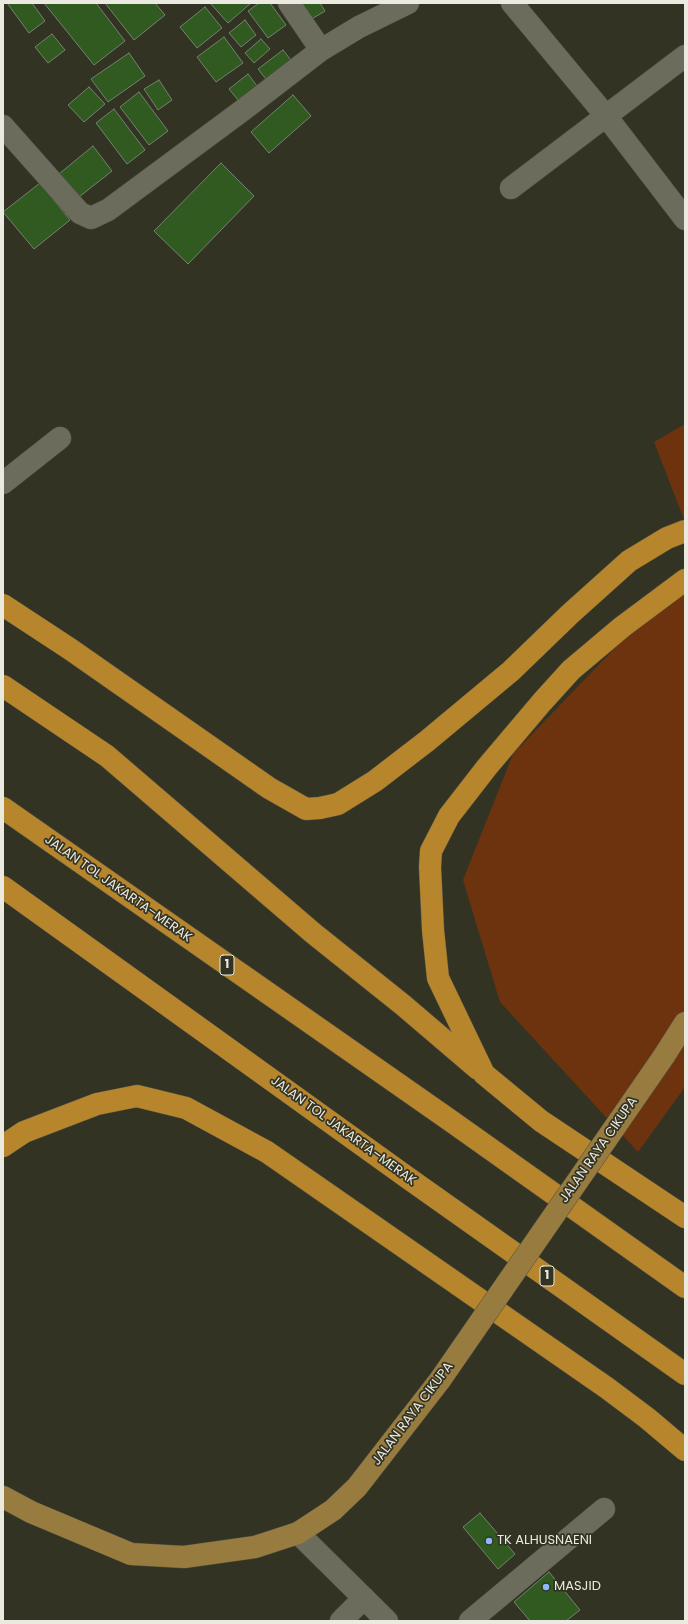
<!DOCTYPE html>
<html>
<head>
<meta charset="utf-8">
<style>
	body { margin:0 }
	#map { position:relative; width:688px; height:1624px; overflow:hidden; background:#333324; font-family:Poppins,sans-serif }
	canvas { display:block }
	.frame { position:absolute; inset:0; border:4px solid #eaeae0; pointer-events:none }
</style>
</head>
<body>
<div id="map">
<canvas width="688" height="1624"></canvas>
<div class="frame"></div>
</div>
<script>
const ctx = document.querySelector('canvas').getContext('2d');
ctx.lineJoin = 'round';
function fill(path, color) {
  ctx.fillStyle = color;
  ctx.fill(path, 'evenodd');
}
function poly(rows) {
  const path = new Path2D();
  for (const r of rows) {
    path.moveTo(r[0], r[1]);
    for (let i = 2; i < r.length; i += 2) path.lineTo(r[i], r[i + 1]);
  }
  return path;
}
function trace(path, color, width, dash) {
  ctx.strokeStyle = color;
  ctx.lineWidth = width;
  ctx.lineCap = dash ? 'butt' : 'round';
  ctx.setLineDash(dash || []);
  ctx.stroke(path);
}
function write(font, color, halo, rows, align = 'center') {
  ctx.font = font + ' Poppins,sans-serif';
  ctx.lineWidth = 3.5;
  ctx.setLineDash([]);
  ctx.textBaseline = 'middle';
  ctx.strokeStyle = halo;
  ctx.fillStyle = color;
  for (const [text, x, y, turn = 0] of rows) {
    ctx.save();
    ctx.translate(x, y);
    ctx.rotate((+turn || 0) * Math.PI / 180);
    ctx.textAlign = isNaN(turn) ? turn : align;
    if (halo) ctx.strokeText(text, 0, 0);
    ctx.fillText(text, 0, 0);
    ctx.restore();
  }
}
fill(poly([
	[685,424,685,522,654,442],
	[685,575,685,1087,638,1152,500,1002,463,880,513,754]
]), '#6d330e');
const building = poly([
	[7,3,32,3,45,21,29,33,7,3],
	[44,3,96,3,125,41,94,65,44,3],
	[105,3,155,3,165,15,134,40,105,3],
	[210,3,251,3,228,23,210,3],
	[259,3,270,3,286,25,268,38,248,11,259,3],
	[300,3,320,3,325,11,310,20,300,3],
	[205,7,222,28,197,48,180,27,205,7],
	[245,20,256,35,241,47,229,33,245,20],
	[52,34,65,50,48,63,35,47,52,34],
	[224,37,243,63,216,82,197,57,224,37],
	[261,39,270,49,254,63,245,53,261,39],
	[283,50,294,64,269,83,258,69,283,50],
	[129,53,145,76,108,102,91,79,129,53],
	[248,74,257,86,238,100,229,89,248,74],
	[159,80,172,100,158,110,144,89,159,80],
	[89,87,105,104,84,122,68,105,89,87],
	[139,92,168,131,149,145,120,107,139,92],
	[293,95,311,116,269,153,251,132,293,95],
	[114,109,145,150,127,164,96,123,114,109],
	[93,146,112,171,79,197,59,174,93,146],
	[221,163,254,196,188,264,154,231,221,163],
	[40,183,70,220,34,249,3,212,40,183],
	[480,1513,515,1554,498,1569,463,1527,480,1513],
	[549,1572,580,1610,566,1621,530,1621,514,1602,549,1572]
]);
fill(building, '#305a1f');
trace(building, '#768172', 1);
const minor = poly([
	[289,3,321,50],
	[512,3,606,116,685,219],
	[3,126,80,213,91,218,108,210,243,110,321,50,359,27,408,3],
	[511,188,685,56],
	[3,483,60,438],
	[298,1533,387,1621],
	[341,1621,364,1598],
	[470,1621,604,1509]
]);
const major = poly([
	[664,1056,685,1023],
	[3,1497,31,1512,131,1554,184,1557,255,1547,298,1533,333,1510,357,1487,440,1380]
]);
const highway = poly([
	[685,580,622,627,571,670,542,702,487,767,449,816,431,851,430,867,433,930,438,978,484,1074,541,1121,685,1217],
	[3,605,70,649,269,788,306,809,320,808,338,804,375,781,427,741,511,671,570,614,629,561,667,538,685,531],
	[3,686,107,756,313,933,403,1005,478,1069],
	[3,808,451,1121,685,1287],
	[3,887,408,1178,685,1374],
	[3,1146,24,1132,97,1104,137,1096,186,1108,267,1152,607,1388,647,1418,685,1450]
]);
trace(minor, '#515143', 23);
trace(major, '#515143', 23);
trace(highway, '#515143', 23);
trace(minor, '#6b6c5b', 22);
trace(major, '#987b3f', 22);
trace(highway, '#b6852c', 22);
const majorBridge = poly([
	[440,1380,664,1056]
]);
trace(majorBridge, '#515143', 23, []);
trace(majorBridge, '#987b3f', 22);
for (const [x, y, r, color] of [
	[489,1541,4,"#8abafc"],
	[546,1587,4,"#8abafc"]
]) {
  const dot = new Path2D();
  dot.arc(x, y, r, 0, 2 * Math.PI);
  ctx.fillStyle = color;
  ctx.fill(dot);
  trace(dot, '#333324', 1.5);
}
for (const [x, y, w] of [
	[227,965,14],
	[547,1276,14]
]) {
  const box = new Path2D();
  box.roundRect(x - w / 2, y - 10, w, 20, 3);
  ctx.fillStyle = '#333324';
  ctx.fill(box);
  trace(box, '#eaeae0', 1);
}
write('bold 12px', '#eaeae0', null, [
	["1",227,965],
	["1",547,1276]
]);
write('13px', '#eaeae0', '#333324', [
	["JALAN TOL JAKARTA–MERAK",118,889,35],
	["JALAN TOL JAKARTA–MERAK",343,1131,36],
	["JALAN RAYA CIKUPA",599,1150,-55],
	["JALAN RAYA CIKUPA",413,1414,-53]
]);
write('13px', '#eaeae0', '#333324', [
	["TK ALHUSNAENI",497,1541],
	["MASJID",554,1587]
], 'left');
</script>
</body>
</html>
